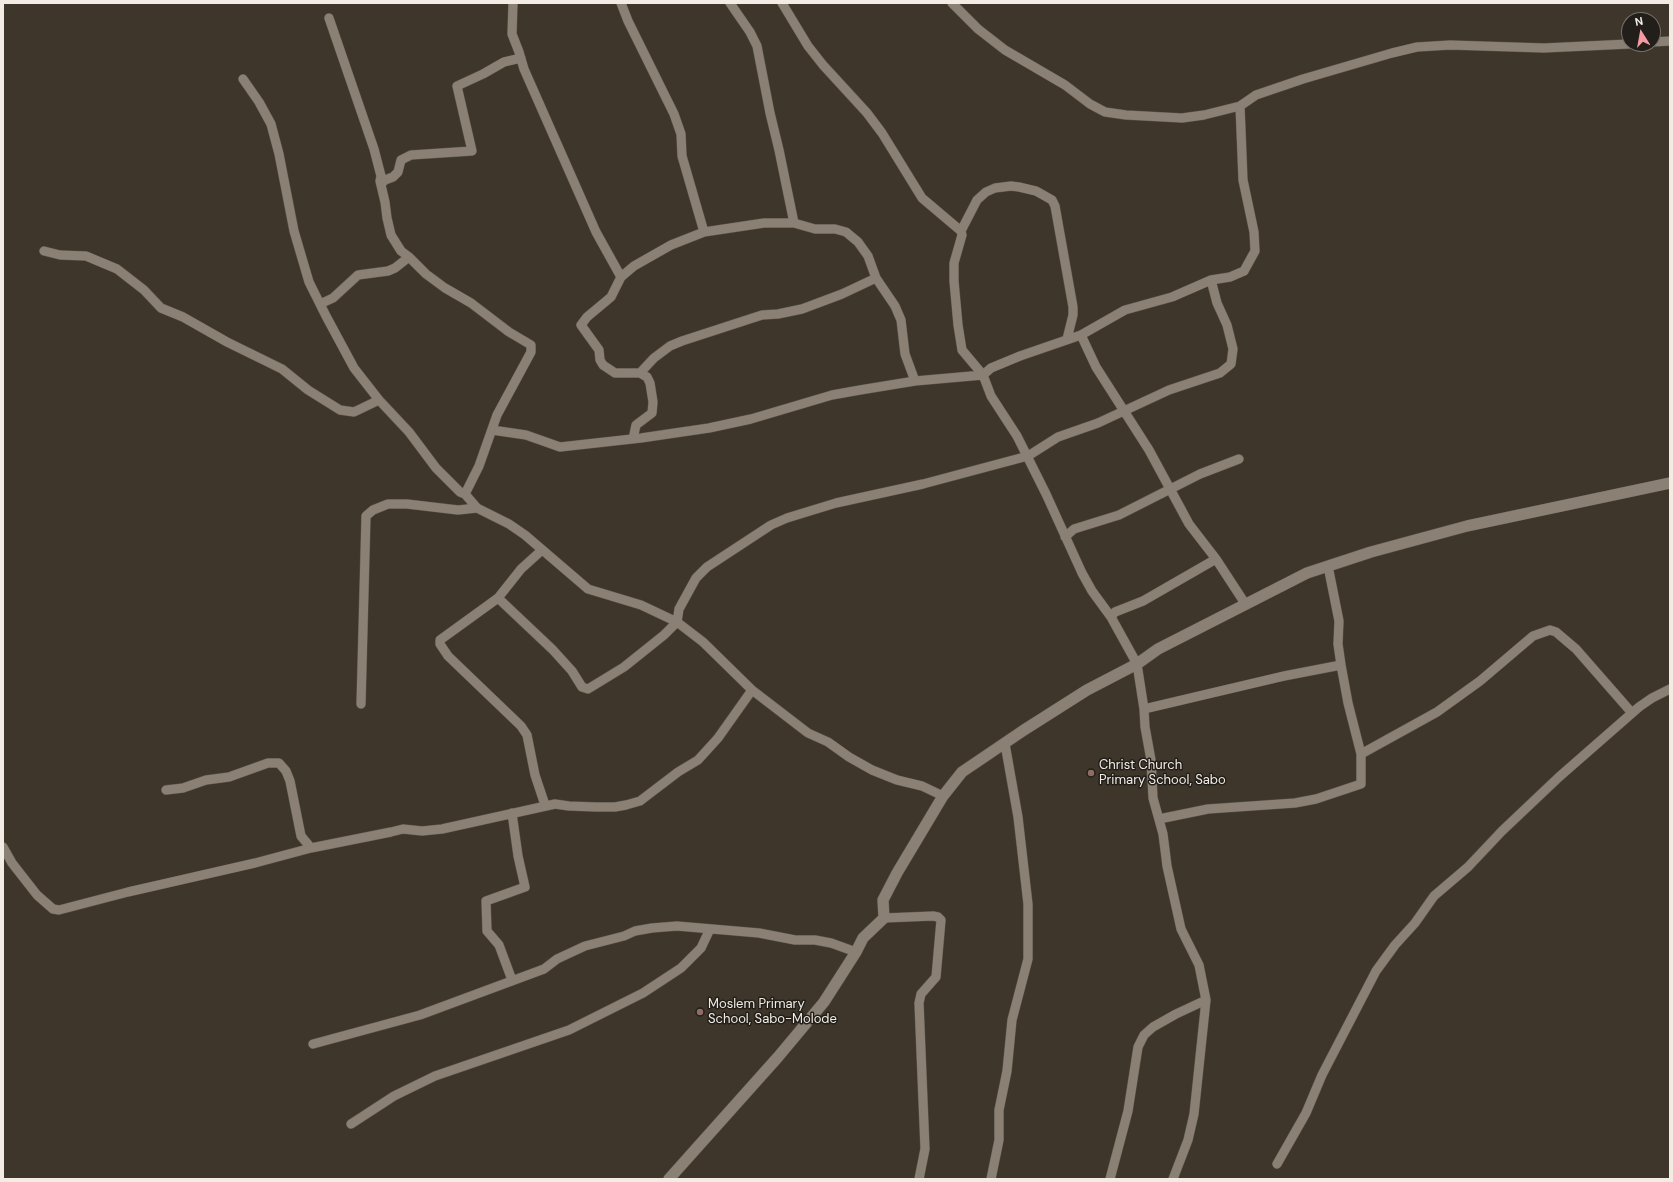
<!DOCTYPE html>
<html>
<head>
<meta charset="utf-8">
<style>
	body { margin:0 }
	#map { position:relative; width:1673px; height:1182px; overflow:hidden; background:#3e362a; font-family:"DM Sans",sans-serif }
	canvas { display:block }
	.frame { position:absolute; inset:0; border:4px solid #f2ece5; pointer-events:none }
	.north { position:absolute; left:1621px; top:12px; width:40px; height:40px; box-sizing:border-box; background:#221e19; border:1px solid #75706b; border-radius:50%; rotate:349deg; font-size:11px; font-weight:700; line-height:16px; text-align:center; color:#f2ece5 }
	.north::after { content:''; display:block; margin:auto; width:14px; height:18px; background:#f49aa2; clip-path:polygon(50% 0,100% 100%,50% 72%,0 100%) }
</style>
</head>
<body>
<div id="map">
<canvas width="1673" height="1182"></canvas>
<div class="frame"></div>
<div class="north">N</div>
</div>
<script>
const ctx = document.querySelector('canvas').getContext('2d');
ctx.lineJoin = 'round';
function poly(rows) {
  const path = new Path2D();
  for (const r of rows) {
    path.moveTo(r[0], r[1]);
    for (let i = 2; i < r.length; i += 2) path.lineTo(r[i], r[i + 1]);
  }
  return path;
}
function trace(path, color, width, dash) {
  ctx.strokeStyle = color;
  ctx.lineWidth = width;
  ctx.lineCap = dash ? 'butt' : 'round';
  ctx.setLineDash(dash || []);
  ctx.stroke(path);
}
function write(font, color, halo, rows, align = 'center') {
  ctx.font = font + ' "DM Sans",sans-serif';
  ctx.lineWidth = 3;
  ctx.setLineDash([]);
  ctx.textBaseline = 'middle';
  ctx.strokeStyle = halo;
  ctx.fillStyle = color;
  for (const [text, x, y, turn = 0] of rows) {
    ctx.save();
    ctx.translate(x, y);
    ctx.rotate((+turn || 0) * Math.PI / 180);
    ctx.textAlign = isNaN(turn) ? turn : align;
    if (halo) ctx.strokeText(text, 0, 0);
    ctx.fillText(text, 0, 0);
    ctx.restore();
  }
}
const minor = poly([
	[513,3,512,34,519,52,524,69,596,232,621,277],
	[621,3,628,21,674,114,681,134,682,156,704,232],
	[730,3,750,32,757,46,770,113,779,150,794,223],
	[782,3,808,46,823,65,867,113,882,133,922,198,961,231,962,235,954,263,954,281,958,325,962,350,983,375,991,396,1017,436,1046,494,1082,573,1092,591,1111,617,1137,664,1144,709,1145,727,1151,760,1153,798,1163,834,1167,866,1181,929,1199,965,1206,1000,1194,1114,1188,1140,1173,1179],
	[952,3,978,29,1005,50,1065,85,1090,104,1105,112,1126,115,1182,118,1204,115,1240,106,1256,95,1303,79,1392,53,1417,47,1450,45,1544,48,1629,44],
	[329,18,374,149,381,176,380,181,385,202,387,218,391,235,401,251,409,257,426,274,445,288,471,303,509,332,531,345,531,352,497,415,479,466,465,494],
	[1653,42,1670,41],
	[243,79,259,102,271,124,279,154,294,231,309,282,326,316,354,368,379,400,409,432,436,468,460,492,465,494,477,508,509,524,525,535,588,589,641,605,677,622,703,642,752,690,808,733,828,742,849,757,872,770,897,780,922,786,943,796],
	[381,184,385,180,393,177,398,172,401,160,411,155,472,151,457,86,483,74,504,62,521,58],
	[961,231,977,200,986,192,995,188,1011,186,1019,187,1036,191,1052,200,1055,206,1073,307,1073,315,1067,339],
	[44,251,60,255,86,256,117,269,144,290,161,308,183,317,227,342,282,369,308,390,340,410,354,412,379,400],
	[320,304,333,298,358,275,388,271,395,268,409,257],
	[1081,335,1096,367,1149,450,1189,524,1216,559,1246,605],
	[640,373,654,358,670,346,682,341,762,315,778,314,802,309,842,294,876,278],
	[492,430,526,435,560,447,641,438,709,428,751,419,832,395,860,390,915,381,983,375,991,368,1020,356,1081,335,1125,310,1172,297,1211,280,1230,277,1244,271,1255,251,1254,232,1243,180,1240,106],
	[633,439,636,425,652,413,653,402,650,383,647,377,640,373,615,373,603,365,600,360,599,350,581,325,587,317,611,297,621,277,634,266,671,245,704,232,764,223,794,223,815,229,835,229,846,232,858,242,868,256,876,278,895,306,901,320,905,354,915,381],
	[1065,537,1074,529,1119,515,1200,474,1239,459],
	[542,550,521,569,498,598,440,640,440,644,448,656,521,726,527,735,535,775,545,805],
	[498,598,553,650,572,671,582,687,588,689,624,667,664,635,677,622,679,609,696,578,707,567,771,525,787,518,836,503,923,484,1028,456,1058,437,1098,423,1169,390,1220,373,1231,364,1233,349,1227,325,1217,303,1211,280],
	[1111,617,1115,612,1143,601,1216,559],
	[361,704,366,516,373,510,388,504,407,504,458,510,477,508],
	[1144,709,1284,676,1341,665],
	[1361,754,1437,712,1480,681,1533,636,1550,630,1556,632,1576,649,1632,713],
	[166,790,183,788,206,780,229,777,268,763,279,763,286,771,290,781,301,836,311,848],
	[1159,819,1208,809,1295,803,1316,799,1361,784,1361,754,1348,703,1341,665,1338,644,1339,621,1328,566],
	[3,847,12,863,37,895,53,909,59,910,128,892,255,863,311,848,391,832,403,829,422,831,442,829,555,804,569,806,596,807,615,807,626,805,640,801,678,772,698,760,718,738,752,690],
	[884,918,933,916,938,917,941,920,936,977,921,994,919,1003,925,1149,919,1179],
	[512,980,499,945,487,931,486,901,525,887,518,856,512,813],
	[313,1044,420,1015,544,969,557,959,585,946,624,936,635,931,652,928,677,926,759,933,795,940,815,940,831,943,856,952],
	[351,1124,394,1096,435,1076,569,1030,643,993,681,968,701,948,710,929],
	[1277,1164,1306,1113,1322,1075,1376,971,1395,945,1415,923,1434,896,1468,867,1502,831,1559,777,1639,707,1652,698,1670,689],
	[991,1179,999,1140,999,1110,1007,1071,1012,1020,1028,959,1028,904,1018,817,1005,744],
	[1110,1179,1128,1111,1138,1047,1144,1035,1153,1027,1176,1014,1206,1000]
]);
const tertiary = poly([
	[669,1179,778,1057,824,1002,856,952,863,938,884,918,883,900,897,873,943,796,962,772,1024,730,1087,690,1137,664,1158,649,1307,573,1371,552,1467,526,1670,483]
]);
trace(minor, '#5a5349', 10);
trace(tertiary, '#5a5349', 12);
trace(minor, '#8a8174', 9);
trace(tertiary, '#8a8174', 11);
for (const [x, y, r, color] of [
	[1091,773,4,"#8d6e63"],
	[700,1012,4,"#8d6e63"]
]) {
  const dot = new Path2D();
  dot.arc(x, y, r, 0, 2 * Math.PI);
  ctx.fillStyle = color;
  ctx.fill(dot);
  trace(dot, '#221e19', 1.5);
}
write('13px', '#f2ece5', '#221e19', [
	["Christ Church",1099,766],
	["Primary School, Sabo",1099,781],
	["Moslem Primary",708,1005],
	["School, Sabo-Molode",708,1020]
], 'left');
</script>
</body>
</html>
